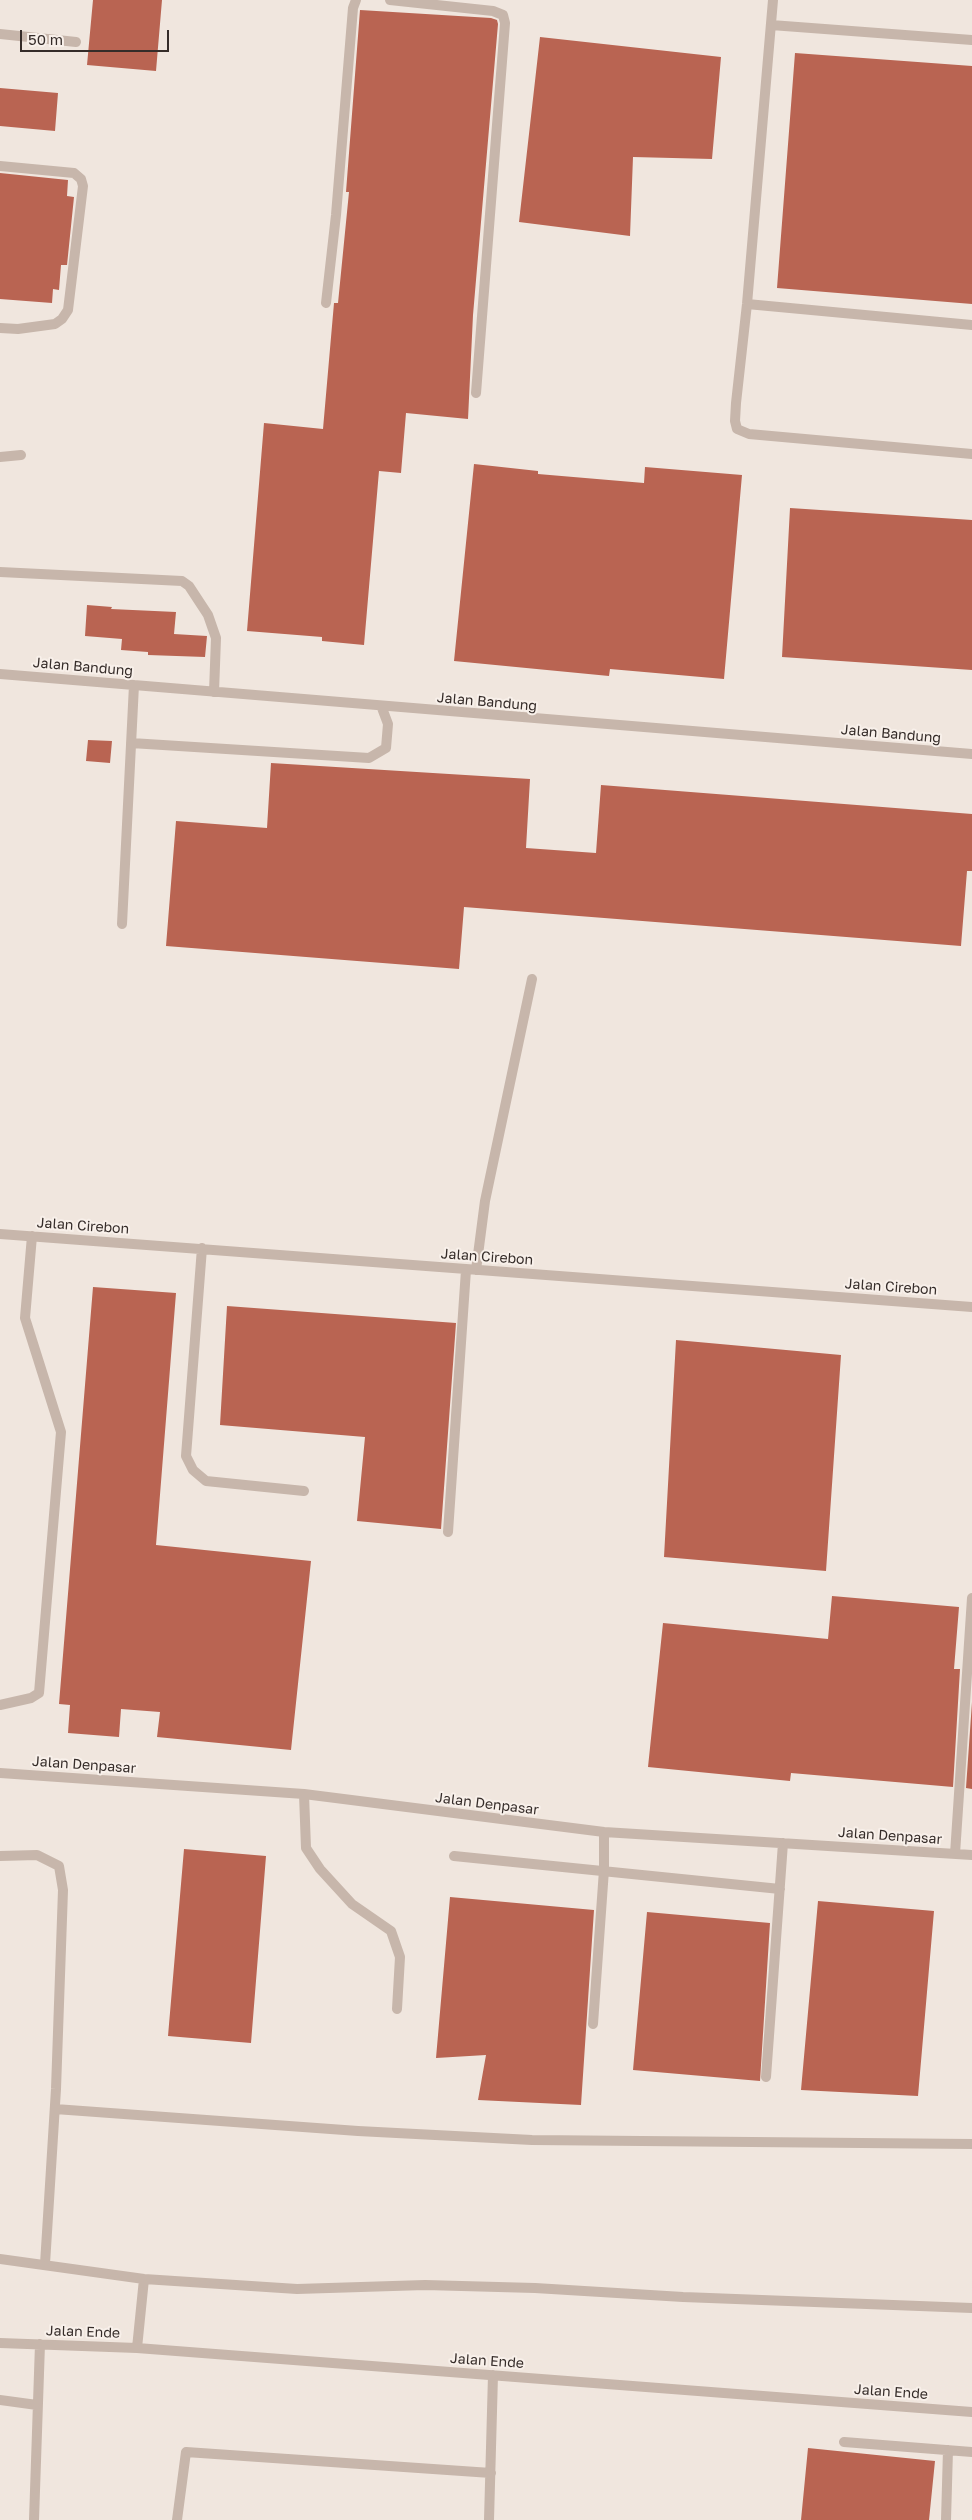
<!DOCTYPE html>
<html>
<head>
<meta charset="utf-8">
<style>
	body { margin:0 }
	#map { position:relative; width:972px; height:2520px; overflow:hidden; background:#f0e6de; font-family:"Golos Text",sans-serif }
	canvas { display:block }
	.scale { position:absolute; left:20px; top:30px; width:149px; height:22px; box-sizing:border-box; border:2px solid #352c29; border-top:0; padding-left:6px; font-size:15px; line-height:18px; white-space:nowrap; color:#352c29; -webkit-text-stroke:4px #f8f0ea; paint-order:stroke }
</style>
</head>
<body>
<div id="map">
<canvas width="972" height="2520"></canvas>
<div class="scale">50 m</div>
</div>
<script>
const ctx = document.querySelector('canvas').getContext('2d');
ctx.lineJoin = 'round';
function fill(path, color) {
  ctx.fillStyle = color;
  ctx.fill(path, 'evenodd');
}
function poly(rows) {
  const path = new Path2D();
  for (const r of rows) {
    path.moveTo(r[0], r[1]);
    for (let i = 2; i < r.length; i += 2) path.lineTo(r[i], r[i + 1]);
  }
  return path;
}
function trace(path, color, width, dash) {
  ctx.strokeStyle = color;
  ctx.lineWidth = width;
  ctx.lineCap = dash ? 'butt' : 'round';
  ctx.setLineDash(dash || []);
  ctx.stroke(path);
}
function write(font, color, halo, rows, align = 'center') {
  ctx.font = font + ' "Golos Text",sans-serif';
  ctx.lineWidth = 4;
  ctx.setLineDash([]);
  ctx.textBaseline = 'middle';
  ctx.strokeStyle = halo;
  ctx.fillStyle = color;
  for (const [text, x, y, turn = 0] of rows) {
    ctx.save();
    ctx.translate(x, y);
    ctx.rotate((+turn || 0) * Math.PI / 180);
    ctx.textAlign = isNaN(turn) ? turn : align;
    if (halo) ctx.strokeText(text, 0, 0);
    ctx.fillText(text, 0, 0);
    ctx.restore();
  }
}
fill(poly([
	[93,0,162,0,156,71,87,65],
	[360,10,491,18,497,20,498,24,473,315,468,419,406,413,401,473,379,471,364,645,322,641,322,637,247,631,264,423,323,429,334,303,338,303,349,192,346,192],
	[540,37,721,57,712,159,633,157,630,236,519,222],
	[795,53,972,66,972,304,777,288],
	[0,88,58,93,55,131,0,126],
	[0,173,68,180,67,196,74,197,67,265,61,265,59,290,53,289,52,303,0,299],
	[474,464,538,471,538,474,644,483,645,467,742,475,724,679,610,669,609,676,454,661],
	[790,508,972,520,972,670,782,657],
	[87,605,112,607,111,609,176,612,174,634,207,636,205,657,148,655,148,652,121,650,122,639,85,636],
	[88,740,112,741,110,763,86,761],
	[271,763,530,779,526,848,596,853,601,785,972,814,972,871,967,871,961,946,464,907,459,969,166,946,176,821,267,828],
	[93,1287,176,1293,156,1545,311,1561,291,1750,157,1737,160,1712,121,1709,119,1737,68,1733,70,1705,59,1704],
	[227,1306,456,1323,441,1529,357,1521,365,1437,220,1425],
	[676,1340,841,1355,826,1571,664,1557],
	[832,1596,959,1607,954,1669,960,1669,953,1787,791,1773,790,1781,648,1767,663,1623,828,1639],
	[972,1702,972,1789,966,1788],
	[184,1849,266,1856,251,2043,168,2036],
	[450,1897,594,1910,581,2105,478,2100,486,2055,436,2058],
	[818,1901,934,1911,918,2096,801,2090],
	[647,1912,770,1923,760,2081,633,2070],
	[808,2448,935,2461,929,2520,801,2520]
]), '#b96452');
trace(poly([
	[390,0,493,11,503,15,505,23,476,393],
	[773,0,747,304,736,403,735,421,737,429,749,434,972,454],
	[771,25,972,40],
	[0,34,76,42],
	[0,166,74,173,81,179,83,186,68,310,62,319,55,324,18,329,0,328],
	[326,303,336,215,353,8,356,0],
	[747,304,972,325],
	[0,457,21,455],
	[0,572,182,581,189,586,208,615,216,638,214,692],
	[0,674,972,754],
	[131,743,369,758,386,748,388,724,382,708],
	[122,924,134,685],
	[0,1234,972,1307],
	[202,1248,186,1456,193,1470,206,1481,304,1491],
	[476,1270,485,1201,532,979],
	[448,1532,466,1270],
	[0,1705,31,1698,39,1693,61,1432,25,1318,32,1236],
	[0,1773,304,1794,604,1832,972,1855],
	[304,1794,306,1848,320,1869,352,1904,391,1931,400,1957,397,2009],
	[955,1854,972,1598],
	[0,1856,37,1855,59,1866,63,1890,56,2089,45,2264],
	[454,1856,780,1889],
	[593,2024,604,1870,604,1832],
	[766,2077,783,1843],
	[55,2109,358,2131,532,2140,972,2144],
	[0,2259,144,2279,297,2289,425,2285,535,2288,683,2297,972,2308],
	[0,2343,137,2348,972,2412],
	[137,2348,144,2279],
	[0,2400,37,2405],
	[844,2442,972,2452],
	[34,2520,40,2344],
	[177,2520,186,2452,491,2473],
	[489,2520,493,2375],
	[946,2520,948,2450]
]), '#c7b6ab', 10);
write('14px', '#352c29', '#f8f0ea', [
	["Jalan Bandung",83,667,5],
	["Jalan Bandung",487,702,5],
	["Jalan Bandung",891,734,5],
	["Jalan Cirebon",83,1226,4],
	["Jalan Cirebon",487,1257,4],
	["Jalan Cirebon",891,1287,4],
	["Jalan Denpasar",84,1765,4],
	["Jalan Denpasar",487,1804,7],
	["Jalan Denpasar",890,1836,4],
	["Jalan Ende",83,2332,2],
	["Jalan Ende",487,2361,4],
	["Jalan Ende",891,2392,4]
]);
</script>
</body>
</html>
